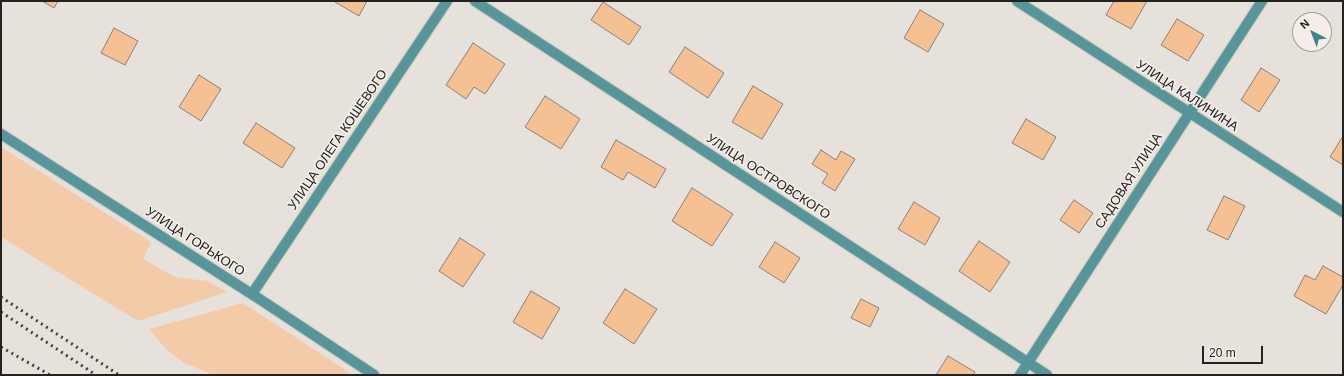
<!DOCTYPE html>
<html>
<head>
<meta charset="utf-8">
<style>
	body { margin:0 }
	#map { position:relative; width:1344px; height:376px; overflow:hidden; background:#e7e1db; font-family:Arial,sans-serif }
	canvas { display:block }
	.frame { position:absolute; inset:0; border:2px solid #242220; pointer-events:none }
	.north { position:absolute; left:1292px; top:12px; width:40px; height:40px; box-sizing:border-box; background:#f5eee8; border:1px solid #a19c98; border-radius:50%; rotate:318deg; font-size:11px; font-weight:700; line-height:16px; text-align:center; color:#242220 }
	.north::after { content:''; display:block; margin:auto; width:14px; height:18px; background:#3e868c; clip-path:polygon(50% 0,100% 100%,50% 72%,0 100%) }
	.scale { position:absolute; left:1202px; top:346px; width:61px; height:18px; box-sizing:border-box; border:2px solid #242220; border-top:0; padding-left:5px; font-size:12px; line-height:14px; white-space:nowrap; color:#242220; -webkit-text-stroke:3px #f5eee8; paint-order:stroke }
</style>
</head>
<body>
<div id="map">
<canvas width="1344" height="376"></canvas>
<div class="frame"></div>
<div class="north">N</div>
<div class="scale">20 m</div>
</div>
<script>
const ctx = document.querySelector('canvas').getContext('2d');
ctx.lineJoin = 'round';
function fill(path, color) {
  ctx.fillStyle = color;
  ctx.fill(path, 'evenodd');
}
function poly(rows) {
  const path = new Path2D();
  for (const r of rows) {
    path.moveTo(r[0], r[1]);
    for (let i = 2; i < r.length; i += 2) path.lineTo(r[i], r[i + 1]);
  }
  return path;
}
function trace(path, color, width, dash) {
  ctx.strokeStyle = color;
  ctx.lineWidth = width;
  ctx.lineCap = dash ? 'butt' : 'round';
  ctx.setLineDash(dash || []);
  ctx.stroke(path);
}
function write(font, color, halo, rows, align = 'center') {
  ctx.font = font + ' Arial,sans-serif';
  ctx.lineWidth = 3.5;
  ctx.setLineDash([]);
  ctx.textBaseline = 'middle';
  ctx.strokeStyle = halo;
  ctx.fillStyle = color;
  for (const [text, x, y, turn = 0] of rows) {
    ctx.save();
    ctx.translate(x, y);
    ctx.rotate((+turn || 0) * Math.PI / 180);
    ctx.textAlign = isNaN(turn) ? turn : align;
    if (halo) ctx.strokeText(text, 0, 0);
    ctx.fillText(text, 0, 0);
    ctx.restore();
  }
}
fill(poly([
	[1,147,151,242,143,259,175,277,207,281,227,292,138,321,1,237],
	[243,303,353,375,214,375,184,363,166,349,149,329]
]), '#f3cba8');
const building = poly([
	[42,1,58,1,54,8,42,1],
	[336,1,367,1,359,16,335,2,336,1],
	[1114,1,1147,1,1131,29,1106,15,1114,1],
	[603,2,641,27,629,45,591,20,603,2],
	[920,10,944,24,928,52,904,38,920,10],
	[1177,19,1204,35,1188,61,1161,45,1177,19],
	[114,28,138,41,125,65,101,53,114,28],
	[473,43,505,64,485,94,474,87,466,99,446,85,473,43],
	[685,47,724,73,708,98,669,72,685,47],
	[1261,68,1280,80,1259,112,1241,100,1261,68],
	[199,75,221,89,201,121,179,107,199,75],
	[753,86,783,104,762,139,732,122,753,86],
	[545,96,580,119,561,149,525,127,545,96],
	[1026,119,1056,137,1043,160,1012,143,1026,119],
	[256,123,295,148,282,168,243,143,256,123],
	[1343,136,1343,165,1330,157,1343,136],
	[616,140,666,169,655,188,628,172,623,180,601,167,616,140],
	[821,150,836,160,841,151,855,159,835,191,822,183,828,174,812,164,821,150],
	[692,188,733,214,712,246,672,221,692,188],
	[1224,196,1245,206,1228,240,1207,230,1224,196],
	[1074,200,1093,213,1079,233,1060,220,1074,200],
	[914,202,940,218,925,245,898,229,914,202],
	[460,238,485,254,463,287,439,271,460,238],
	[979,241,1010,262,990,292,959,271,979,241],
	[775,242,800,258,784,283,759,267,775,242],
	[1323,266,1343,277,1343,285,1326,314,1294,296,1305,275,1315,280,1323,266],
	[625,289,657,309,634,344,603,323,625,289],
	[531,291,560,308,542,339,513,322,531,291],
	[861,299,879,308,870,327,851,318,861,299],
	[948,356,975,372,973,375,936,375,948,356]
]);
fill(building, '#f5c092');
trace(building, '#87817c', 1);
const minor = poly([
	[475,1,1047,375],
	[1017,1,1343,212],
	[252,294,447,1],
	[1020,375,1262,1]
]);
const tertiary = poly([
	[1,134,261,300,374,375]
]);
trace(minor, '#c4bfb9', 12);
trace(tertiary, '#c4bfb9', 12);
trace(minor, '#56969b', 10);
trace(tertiary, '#56969b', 10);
trace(poly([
	[1,297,119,375],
	[1,312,96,375],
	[1,347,50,375]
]), '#43413e', 3, [2, 4]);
write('13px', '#242220', '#f5eee8', [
	["УЛИЦА КАЛИНИНА",1187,96,33],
	["УЛИЦА ОЛЕГА КОШЕВОГО",338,140,-56],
	["УЛИЦА ОСТРОВСКОГО",768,177,33],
	["САДОВАЯ УЛИЦА",1129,181,-57],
	["УЛИЦА ГОРЬКОГО",195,242,33]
]);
</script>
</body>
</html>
